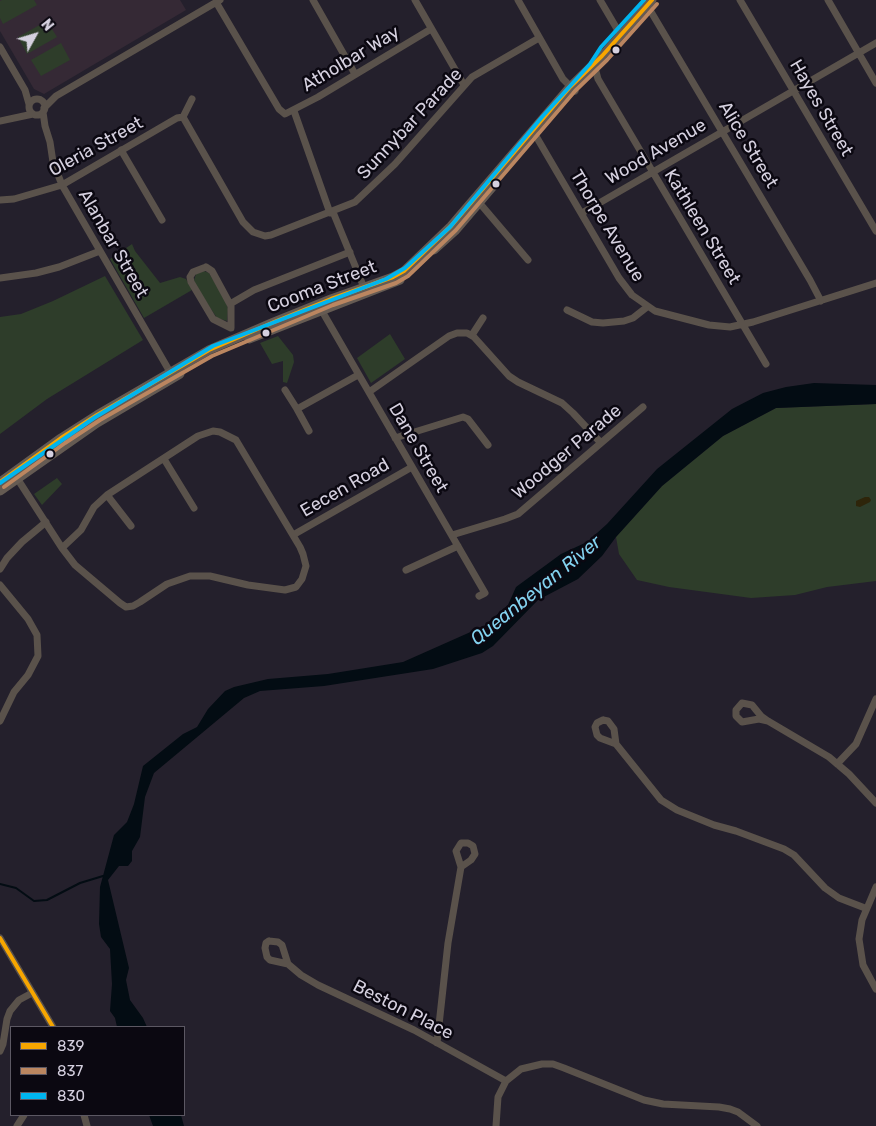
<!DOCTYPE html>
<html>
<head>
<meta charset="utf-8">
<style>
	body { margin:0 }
	#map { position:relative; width:876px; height:1126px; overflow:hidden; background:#24202c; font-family:Rubik,sans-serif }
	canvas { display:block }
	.legend { position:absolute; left:10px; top:1026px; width:175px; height:90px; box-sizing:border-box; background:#0b0811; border:1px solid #5c5863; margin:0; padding:6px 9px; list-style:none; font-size:15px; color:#d5d0df }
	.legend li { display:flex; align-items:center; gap:10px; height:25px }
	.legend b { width:25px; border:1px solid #5c5863 }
	.north { position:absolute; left:10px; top:10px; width:50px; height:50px; -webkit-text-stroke:4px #0b0811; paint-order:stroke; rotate:51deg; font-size:14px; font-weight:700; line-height:20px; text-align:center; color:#d5d0df }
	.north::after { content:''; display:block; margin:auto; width:18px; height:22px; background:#d5d0df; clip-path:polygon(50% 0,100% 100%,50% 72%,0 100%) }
</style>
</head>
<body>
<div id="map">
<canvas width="876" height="1126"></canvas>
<ul class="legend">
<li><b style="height:6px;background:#f7a600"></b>839</li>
<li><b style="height:6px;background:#bb8660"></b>837</li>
<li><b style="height:6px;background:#00b5ef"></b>830</li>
</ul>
<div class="north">N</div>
</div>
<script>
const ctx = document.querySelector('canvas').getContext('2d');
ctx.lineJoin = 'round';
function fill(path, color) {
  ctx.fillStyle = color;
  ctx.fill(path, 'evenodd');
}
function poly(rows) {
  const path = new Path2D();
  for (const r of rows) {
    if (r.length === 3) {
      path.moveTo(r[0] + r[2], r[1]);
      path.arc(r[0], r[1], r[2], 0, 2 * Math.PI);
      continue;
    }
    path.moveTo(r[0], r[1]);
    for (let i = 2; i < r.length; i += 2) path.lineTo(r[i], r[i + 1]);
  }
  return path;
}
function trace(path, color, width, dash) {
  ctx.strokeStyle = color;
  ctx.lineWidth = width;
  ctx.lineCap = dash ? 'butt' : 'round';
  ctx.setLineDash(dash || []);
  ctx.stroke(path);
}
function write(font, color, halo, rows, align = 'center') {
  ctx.font = font + ' Rubik,sans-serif';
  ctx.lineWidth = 5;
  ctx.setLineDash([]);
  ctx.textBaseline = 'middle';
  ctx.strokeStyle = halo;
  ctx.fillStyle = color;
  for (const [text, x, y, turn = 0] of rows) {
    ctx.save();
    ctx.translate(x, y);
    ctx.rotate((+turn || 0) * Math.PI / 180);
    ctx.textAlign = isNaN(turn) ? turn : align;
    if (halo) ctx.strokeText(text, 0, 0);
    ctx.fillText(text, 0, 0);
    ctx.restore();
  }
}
fill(poly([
	[0,0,180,0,186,10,44,94,34,89,0,31]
]), '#352935');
fill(poly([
	[2,0,34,0,37,5,3,24,0,18,0,1],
	[47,21,57,37,27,54,18,37],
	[61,43,70,60,41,76,31,60],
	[132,244,135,251,160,283,180,277,186,279,192,290,144,318,110,259],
	[204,271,209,273,225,299,228,309,227,321,217,318,195,285,194,280,196,274],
	[105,276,143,340,47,399,0,434,0,317,21,314,53,301],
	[390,334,405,359,371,383,357,358],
	[278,336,293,355,294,362,287,383,283,382,283,361,272,364,260,343],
	[876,404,876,581,827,587,795,595,751,598,669,587,637,580,619,554,616,537,662,486,723,436,776,408],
	[57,478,62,484,42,505,34,494]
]), '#2e3d2a');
fill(poly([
	[865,497,869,497,871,500,870,502,860,507,856,506,856,501]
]), '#2e250a');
fill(poly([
	[814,383,876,385,876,404,776,408,723,436,662,486,616,537,602,556,578,579,538,600,493,646,482,653,433,669,324,686,260,691,244,698,154,773,145,797,140,837,132,851,132,861,128,866,119,866,108,880,129,968,126,980,130,1000,143,1018,147,1027,117,1027,115,1018,110,1011,112,984,110,949,101,937,99,924,100,887,114,835,127,822,134,804,143,766,183,734,197,727,208,709,225,691,234,687,268,679,328,674,403,662,484,626,508,605,516,587,561,554,587,542,607,524,657,469,732,409,763,393,786,387],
	[149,1115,181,1115,184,1126,153,1126]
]), '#030c13');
trace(poly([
	[0,884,16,888,34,901,47,900,80,883,103,876]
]), '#030c13', 2);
trace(poly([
	[313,0,355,74],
	[415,0,464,85],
	[518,0,563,79,575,91],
	[600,0,620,34],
	[740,0,876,231],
	[828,0,876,83],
	[216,2,279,109,285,114,318,97,431,29],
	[647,5,810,280,821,301],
	[0,47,25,90,29,104],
	[595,68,598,79,766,364],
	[37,107,8],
	[44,108,56,96,220,0],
	[294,111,330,213],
	[43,112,45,126,50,142,53,162,62,185,170,372],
	[183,117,243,222,253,232,265,236,271,235,355,202,395,164,472,77,539,38],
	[0,121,33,114],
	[533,131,619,278,632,295,655,311,709,325,730,327,753,322,876,283],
	[121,150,162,220],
	[0,200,14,199,62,185,177,118,183,117,192,99],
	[477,200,528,260],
	[333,212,365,290],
	[582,213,876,43],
	[206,267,212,271,231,306,231,328,213,319,191,282,190,277,193,272,206,267],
	[0,278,36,273,59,267,100,251],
	[230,304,254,290,350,252],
	[567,310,592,322,603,323,624,321,633,318,647,307],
	[322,311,485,593,479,596],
	[472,335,483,318],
	[285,390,297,409],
	[369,392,449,336,457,333,467,333,474,337,509,376,518,382,562,403,573,413,601,443],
	[309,431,297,409,358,375],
	[395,438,463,417,468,419,488,445],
	[164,459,194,508],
	[15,475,62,548,75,565,120,603,126,607,133,606,140,602,167,584,190,576,210,576,248,585,285,590,296,587,302,579,306,566,303,554,300,547,236,440,220,432,213,431,198,436,107,495,94,507,81,530,62,548],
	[107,495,131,526],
	[293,535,412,467],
	[452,535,505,519,518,514,643,407],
	[0,569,7,558,22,542,46,522],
	[406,570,458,546],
	[0,585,28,619,37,635,38,656,28,675,14,692,0,721],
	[603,720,608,721,614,729,616,744,600,738,597,735,595,727,597,723,603,720],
	[768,721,759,719,742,722,736,716,736,710,742,703,752,705,761,716,768,721,829,757,849,774,876,803],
	[616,744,661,800,677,810,714,825,736,831,784,849,794,855,825,888,839,898,865,908],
	[837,764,856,744,876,699],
	[876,887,862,920,859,939,863,965,876,989],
	[0,938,53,1027],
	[269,941,278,942,282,945,288,964,270,960,267,957,265,948,266,943,269,941],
	[288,964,301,975,318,985,414,1030,506,1081],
	[437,1043,448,943,461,867,456,851,461,843,468,843,473,846,475,854,471,860,461,867],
	[0,1051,3,1044,7,1019,10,1011,19,1000,32,993],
	[84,1115,87,1126],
	[17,1126,24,1115],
	[496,1126,498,1097,506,1081,521,1069,542,1064,553,1064,564,1068,644,1100,663,1104,719,1107,730,1109,738,1112,757,1126]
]), '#5a524b', 7);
trace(poly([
	[434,250,455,231,495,184],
	[249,339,400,280],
	[0,482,61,438,97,415,209,350,274,322,331,299,393,277,404,271,451,226,570,87,602,56,652,0],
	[0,491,97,423,180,374]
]), '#655b53', 9);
trace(poly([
	[0,482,61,438,97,415,209,350,274,322,331,299,393,277,404,271,451,226,570,87,602,56,652,0],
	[0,938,53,1027]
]), '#f7a600', 4);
trace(poly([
	[4,487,65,443,100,420,212,356,333,305,396,283,408,276,456,230,575,91,607,60,657,4]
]), '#bb8660', 4);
trace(poly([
	[0,483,94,418,213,346,386,279,405,268,450,227,542,117,590,64,601,47,644,0]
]), '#00b5ef', 4);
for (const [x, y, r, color] of [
	[616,50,4.5,"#d5d0df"],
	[496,184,4.5,"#d5d0df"],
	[266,333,4.5,"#d5d0df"],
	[50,454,4.5,"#d5d0df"]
]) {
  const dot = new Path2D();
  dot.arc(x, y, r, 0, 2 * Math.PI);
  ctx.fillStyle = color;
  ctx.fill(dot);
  trace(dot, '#0b0811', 2);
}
write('18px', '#d5d0df', '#0b0811', [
	["Atholbar Way",351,59,-31],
	["Hayes Street",821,108,60],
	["Sunnybar Parade",410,124,-47],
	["Alice Street",748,145,59],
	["Oleria Street",96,147,-29],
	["Wood Avenue",656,152,-30],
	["Thorpe Avenue",607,226,59],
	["Kathleen Street",702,227,59],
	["Alanbar Street",113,244,60],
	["Cooma Street",322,287,-21],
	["Dane Street",418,448,60],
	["Woodger Parade",567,452,-40],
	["Eecen Road",345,488,-30],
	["Beston Place",403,1010,27]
]);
write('italic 19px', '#83d2ef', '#0b0811', [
	["Queanbeyan River",536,591,-39]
]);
</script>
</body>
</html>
